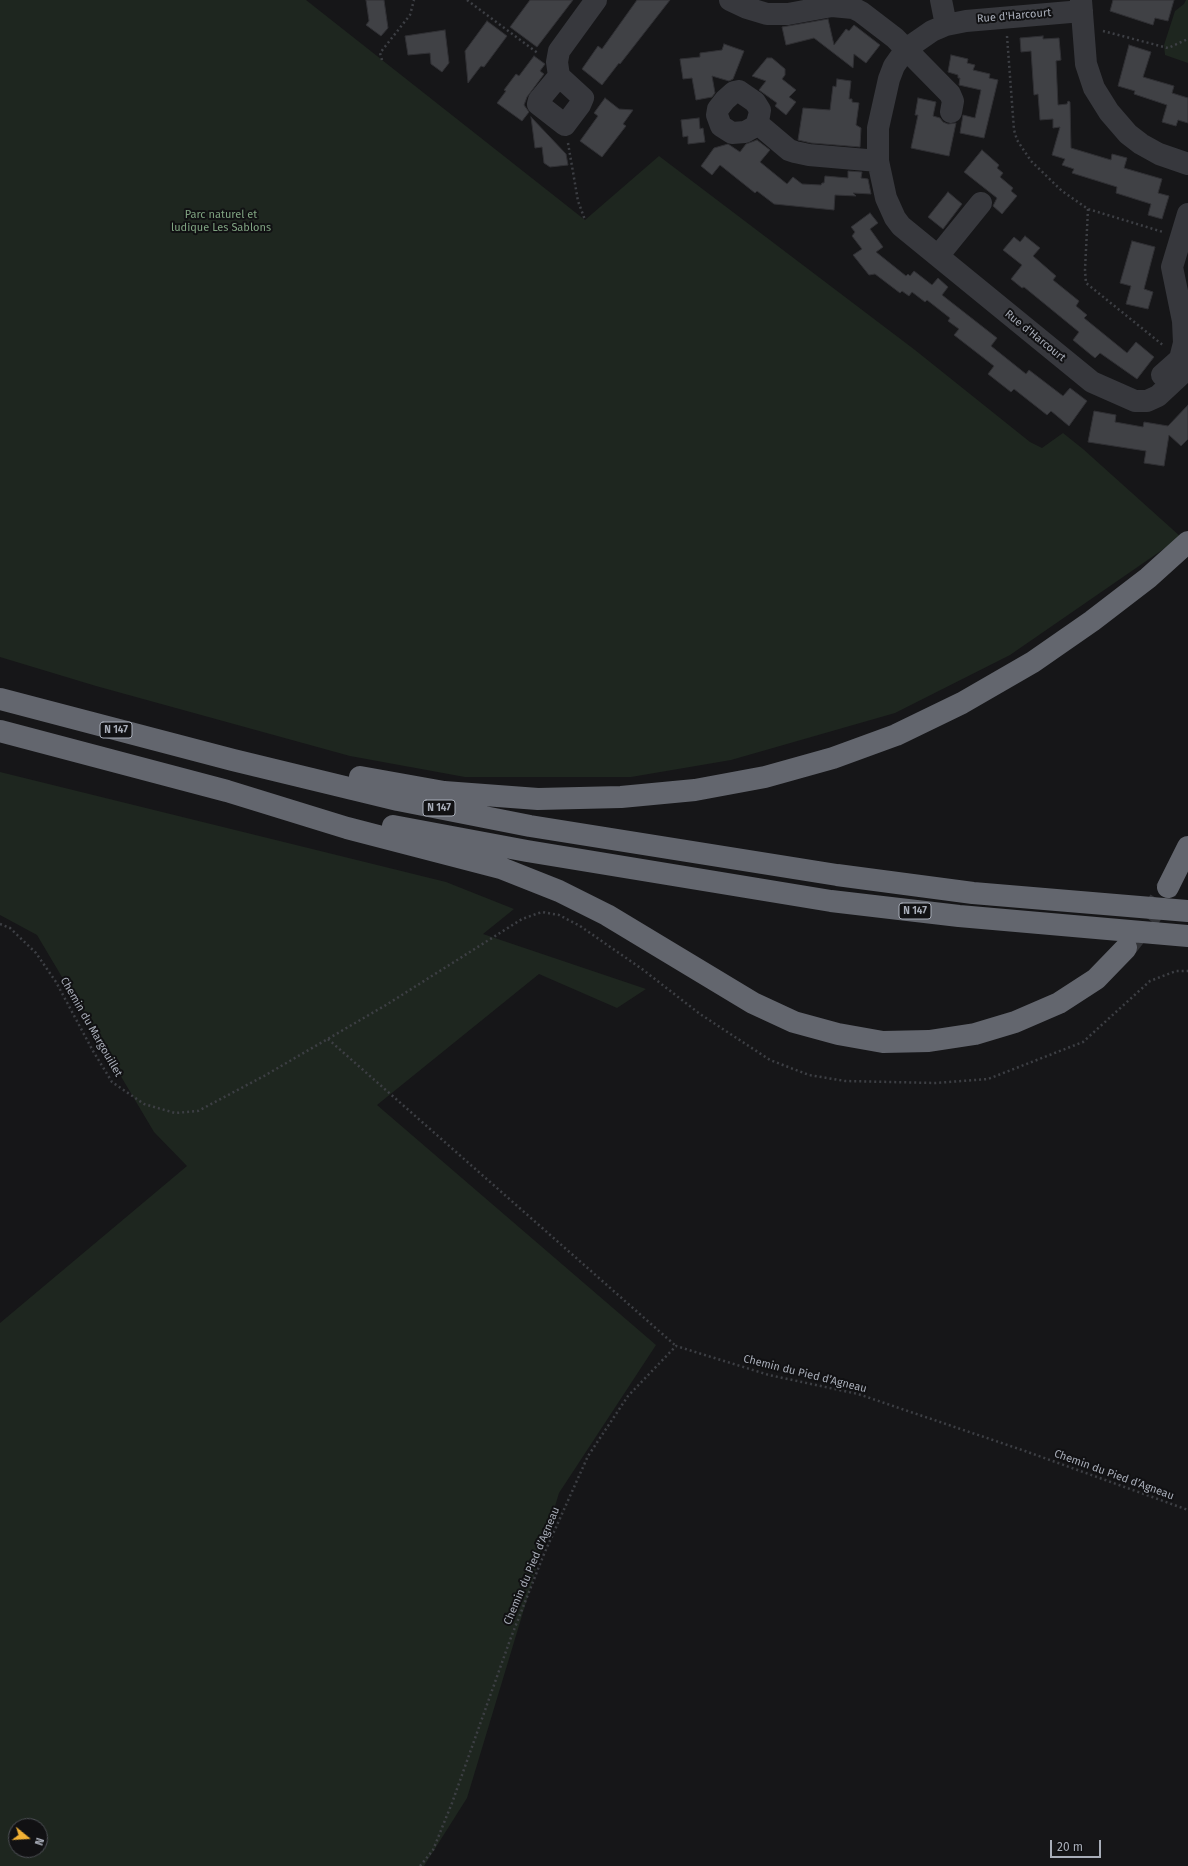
<!DOCTYPE html>
<html>
<head>
<meta charset="utf-8">
<style>
	body { margin:0 }
	#map { position:relative; width:1188px; height:1866px; overflow:hidden; background:#161618; font-family:"Fira Sans",sans-serif }
	canvas { display:block }
	.north { position:absolute; left:8px; top:1818px; width:40px; height:40px; box-sizing:border-box; background:#111113; border:1px solid #4d4f55; border-radius:50%; rotate:108deg; font-size:11px; font-weight:700; line-height:16px; text-align:center; color:#a8adb8 }
	.north::after { content:''; display:block; margin:auto; width:14px; height:18px; background:#f2b134; clip-path:polygon(50% 0,100% 100%,50% 72%,0 100%) }
	.scale { position:absolute; left:1050px; top:1840px; width:51px; height:18px; box-sizing:border-box; border:2px solid #a8adb8; border-top:0; padding-left:5px; font-size:12px; line-height:14px; white-space:nowrap; color:#a8adb8; -webkit-text-stroke:3px #111113; paint-order:stroke }
</style>
</head>
<body>
<div id="map">
<canvas width="1188" height="1866"></canvas>
<div class="north">N</div>
<div class="scale">20 m</div>
</div>
<script>
const ctx = document.querySelector('canvas').getContext('2d');
ctx.lineJoin = 'round';
function fill(path, color) {
  ctx.fillStyle = color;
  ctx.fill(path, 'evenodd');
}
function poly(rows) {
  const path = new Path2D();
  for (const r of rows) {
    path.moveTo(r[0], r[1]);
    for (let i = 2; i < r.length; i += 2) path.lineTo(r[i], r[i + 1]);
  }
  return path;
}
function trace(path, color, width, dash) {
  ctx.strokeStyle = color;
  ctx.lineWidth = width;
  ctx.lineCap = dash ? 'butt' : 'round';
  ctx.setLineDash(dash || []);
  ctx.stroke(path);
}
function write(font, color, halo, rows, align = 'center') {
  ctx.font = font + ' "Fira Sans",sans-serif';
  ctx.lineWidth = 4;
  ctx.setLineDash([]);
  ctx.textBaseline = 'middle';
  ctx.strokeStyle = halo;
  ctx.fillStyle = color;
  for (const [text, x, y, turn = 0] of rows) {
    ctx.save();
    ctx.translate(x, y);
    ctx.rotate((+turn || 0) * Math.PI / 180);
    ctx.textAlign = isNaN(turn) ? turn : align;
    if (halo) ctx.strokeText(text, 0, 0);
    ctx.fillText(text, 0, 0);
    ctx.restore();
  }
}
fill(poly([
	[0,0,306,0,585,220,659,156,915,350,1030,442,1042,448,1063,433,1083,449,1181,537,1010,655,895,713,731,760,631,777,465,777,350,756,96,686,0,657],
	[1186,0,1188,0,1188,63,1165,55,1164,45,1175,11,1184,4],
	[0,772,446,882,514,909,483,934,646,989,617,1008,539,974,377,1105,656,1345,559,1493,467,1798,424,1866,0,1866,0,1323,187,1166,154,1132,37,935,0,915],
	[16,1826,40,1826,40,1850,16,1850]
]), '#1e261f');
const building = poly([
	[366,0,384,0,388,28,381,36,366,25,369,21,366,0],
	[530,0,573,0,537,47,510,27,530,0],
	[637,0,670,0,620,64,619,63,602,85,582,69,598,46,602,49,637,0],
	[1113,0,1174,0,1168,21,1155,18,1153,25,1110,11,1113,0],
	[828,19,834,45,846,29,849,31,854,25,880,45,866,63,854,54,853,68,814,38,786,45,782,27,828,19],
	[487,21,507,36,484,67,481,66,468,83,465,51,487,21],
	[445,30,449,63,442,72,431,64,430,53,408,55,405,36,445,30],
	[1043,36,1043,39,1059,38,1061,60,1056,61,1058,105,1067,104,1068,101,1070,102,1071,148,1111,160,1112,154,1127,158,1124,168,1162,179,1158,193,1169,196,1162,219,1148,215,1151,204,1116,193,1117,187,1072,173,1074,169,1062,165,1065,159,1052,155,1060,127,1053,128,1053,119,1040,120,1038,94,1034,95,1031,51,1021,52,1020,38,1043,36],
	[724,44,744,51,733,79,729,81,712,76,715,93,712,97,696,100,692,78,683,79,680,59,700,57,700,53,722,50,724,44],
	[1129,45,1151,52,1143,77,1174,86,1172,93,1188,98,1188,123,1178,120,1176,126,1162,122,1167,105,1134,94,1135,91,1118,86,1129,45],
	[951,55,968,59,967,63,975,65,973,70,990,74,989,78,998,80,984,138,960,133,963,115,975,118,981,90,959,85,960,78,958,78,958,75,948,72,951,55],
	[534,56,545,64,540,71,544,74,527,97,524,105,529,112,522,121,497,103,506,91,504,90,516,74,519,76,534,56],
	[767,58,772,58,785,69,785,75,782,79,796,90,789,97,796,102,786,115,775,106,777,103,759,90,766,81,752,76,767,58],
	[837,79,851,81,849,99,852,99,852,102,859,103,856,125,861,128,860,147,811,143,798,140,803,108,830,110,833,86,836,87,837,79],
	[605,98,619,109,633,110,623,124,626,126,602,157,580,141,598,116,594,113,605,98],
	[918,98,936,102,933,116,940,118,943,122,948,124,956,123,949,156,911,148,918,115,915,115,918,98],
	[531,117,566,154,568,165,550,167,544,163,542,147,535,148,531,117],
	[699,118,700,129,703,128,705,142,688,144,688,136,683,137,681,120,699,118],
	[757,140,770,150,760,162,787,184,793,177,802,184,821,185,822,183,824,183,825,176,848,178,848,171,862,172,861,178,868,179,871,194,853,193,856,196,835,195,834,210,774,204,757,191,755,193,720,165,712,175,701,166,714,148,728,144,740,152,746,144,757,140],
	[982,150,999,165,997,168,1003,173,1000,177,1013,188,1011,191,1017,196,1002,214,993,206,997,198,964,172,982,150],
	[948,192,962,204,943,229,928,217,948,192],
	[870,213,878,223,870,229,883,247,876,252,906,276,908,274,910,276,914,271,932,285,938,278,948,287,942,295,997,338,991,346,1026,374,1029,370,1063,396,1070,388,1087,401,1069,426,1051,411,1047,415,1014,389,1011,392,988,374,994,366,954,335,959,329,948,321,950,318,927,300,925,302,912,292,909,296,902,291,900,293,875,274,869,275,853,255,862,249,852,236,855,232,851,227,870,213],
	[1025,236,1040,248,1033,256,1056,276,1053,280,1079,301,1076,306,1087,315,1084,318,1127,353,1136,342,1154,357,1137,379,1100,353,1095,358,1090,354,1073,340,1079,332,1024,287,1022,288,1011,279,1022,265,1003,250,1014,237,1020,242,1025,236],
	[1132,241,1155,247,1144,289,1153,292,1148,309,1126,304,1131,286,1120,283,1132,241],
	[1188,405,1188,439,1181,446,1169,435,1164,466,1144,463,1146,451,1088,442,1094,411,1116,415,1115,422,1143,427,1144,422,1168,426,1188,405]
]);
fill(building, '#404145');
trace(building, '#303034', 1);
trace(poly([
	[1128,945,1149,918,1168,887]
]), '#333438', 22, [22, 11]);
trace(poly([
	[467,0,539,54],
	[1103,31,1168,48,1188,39],
	[1007,36,1014,130,1017,140,1031,161,1062,191,1088,209,1163,232],
	[382,60,380,53,410,15,414,0],
	[568,143,578,201,585,220],
	[1088,209,1085,270,1086,283,1164,346],
	[0,924,10,928,36,953,56,982,93,1051,112,1082,144,1104,175,1113,198,1111,264,1076,386,1005,522,919,542,912,559,915,580,926,642,969,700,1014,770,1060,809,1075,845,1081,935,1083,988,1079,1083,1042,1150,981,1176,971,1188,971],
	[328,1039,676,1346],
	[420,1866,433,1850,452,1803,510,1640,544,1554,588,1456,628,1396,676,1346,769,1375,858,1394,1025,1451,1188,1510]
]), '#3d3f44', 2.5, [2, 3]);
trace(poly([
	[730,0,747,8,767,14,788,14,832,6,853,8,861,12,895,38,950,94,953,101,951,112],
	[941,0,946,25],
	[1081,0,1086,64,1094,88,1109,112,1128,134,1141,144,1159,154,1188,164],
	[1082,11,966,21,946,25,932,31,906,49,894,66,889,79,878,128,878,161,886,198,895,218,901,226,1092,382,1135,401,1147,401,1158,396,1188,368],
	[559,76,583,98,580,105,565,125,538,104,539,100,559,76],
	[559,76,557,62,559,51,596,0],
	[739,91,755,102,760,110,759,116,757,123,754,127,745,132,732,133,721,126,717,115,718,109,725,100,734,92,739,91],
	[757,123,789,150,795,152,809,155,878,161],
	[938,256,981,203],
	[1162,375,1180,359,1184,343,1183,321,1172,267,1188,214]
]), '#37383d', 22);
trace(poly([
	[0,699,233,760,398,800,530,826,837,875,973,893,1188,911],
	[0,731,227,791,347,828,501,868,559,891,607,915,753,1003,794,1022,838,1034,883,1042,929,1041,975,1034,1015,1022,1059,1003,1096,979,1126,948],
	[360,777,444,792,538,799,621,797,695,790,765,777,833,758,896,735,962,703,1033,662,1092,621,1148,578,1188,542],
	[393,826,527,851,831,901,959,916,1188,936],
	[1168,887,1188,847]
]), '#63666e', 22);
for (const [x, y, w] of [
	[116,730,32],
	[439,808,32],
	[915,911,32]
]) {
  const box = new Path2D();
  box.roundRect(x - w / 2, y - 8, w, 16, 3);
  ctx.fillStyle = '#111113';
  ctx.fill(box);
  trace(box, '#a8adb8', 1);
}
write('bold 10px', '#a8adb8', null, [
	["N 147",116,730],
	["N 147",439,808],
	["N 147",915,911]
]);
write('11px', '#a8adb8', '#111113', [
	["Rue d'Harcourt",1014,16,-5],
	["Rue d'Harcourt",1035,336,39],
	["Chemin du Margouillet",91,1027,60],
	["Chemin du Pied d’Agneau",805,1374,14],
	["Chemin du Pied d’Agneau",1114,1475,20],
	["Chemin du Pied d’Agneau",532,1566,-67]
]);
write('11px', '#7fa381', '#111113', [
	["Parc naturel et",221,215],
	["ludique Les Sablons",221,228]
]);
</script>
</body>
</html>
